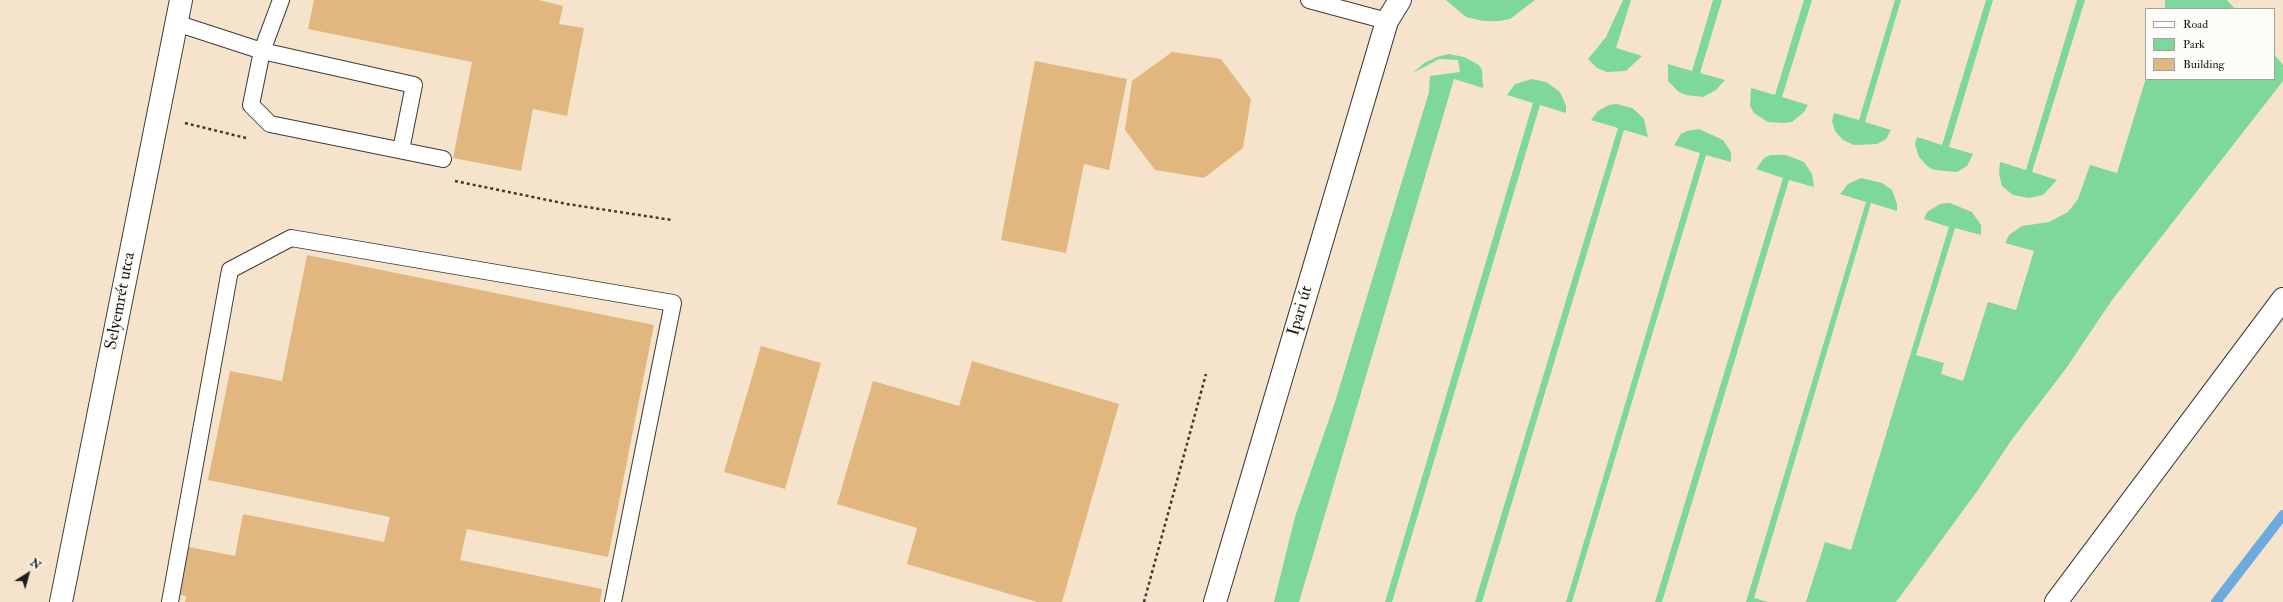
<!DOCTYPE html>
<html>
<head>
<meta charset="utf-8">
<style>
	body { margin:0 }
	#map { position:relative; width:2283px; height:602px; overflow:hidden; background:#f5e4cb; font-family:"IM FELL Double Pica",serif }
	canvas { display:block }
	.legend { position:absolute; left:2145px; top:8px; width:130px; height:72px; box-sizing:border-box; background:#fdfcf7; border:1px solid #a3a29f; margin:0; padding:5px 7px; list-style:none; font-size:12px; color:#1c1c1c }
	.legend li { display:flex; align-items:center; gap:8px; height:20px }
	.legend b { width:20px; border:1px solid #a3a29f }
	.north { position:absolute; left:8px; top:554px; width:40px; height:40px; -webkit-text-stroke:3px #fdfcf7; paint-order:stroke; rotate:37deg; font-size:11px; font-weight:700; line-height:16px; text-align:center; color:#1c1c1c }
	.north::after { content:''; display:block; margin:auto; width:14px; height:18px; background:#1c1c1c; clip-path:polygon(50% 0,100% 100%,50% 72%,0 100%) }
</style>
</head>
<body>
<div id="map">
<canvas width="2283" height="602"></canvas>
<ul class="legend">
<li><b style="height:5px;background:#fff"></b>Road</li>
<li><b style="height:11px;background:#7ed79c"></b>Park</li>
<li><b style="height:11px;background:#e1b77f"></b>Building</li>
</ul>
<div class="north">N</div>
</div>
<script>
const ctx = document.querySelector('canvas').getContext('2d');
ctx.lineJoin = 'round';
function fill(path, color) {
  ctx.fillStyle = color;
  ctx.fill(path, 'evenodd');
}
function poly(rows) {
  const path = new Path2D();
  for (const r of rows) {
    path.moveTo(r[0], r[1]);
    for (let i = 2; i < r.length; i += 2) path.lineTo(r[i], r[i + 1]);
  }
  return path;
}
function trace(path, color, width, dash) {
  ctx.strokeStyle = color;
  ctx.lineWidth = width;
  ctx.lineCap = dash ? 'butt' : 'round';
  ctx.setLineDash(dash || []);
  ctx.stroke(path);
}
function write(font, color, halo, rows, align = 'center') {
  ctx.font = font + ' "IM FELL Double Pica",serif';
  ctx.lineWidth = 4;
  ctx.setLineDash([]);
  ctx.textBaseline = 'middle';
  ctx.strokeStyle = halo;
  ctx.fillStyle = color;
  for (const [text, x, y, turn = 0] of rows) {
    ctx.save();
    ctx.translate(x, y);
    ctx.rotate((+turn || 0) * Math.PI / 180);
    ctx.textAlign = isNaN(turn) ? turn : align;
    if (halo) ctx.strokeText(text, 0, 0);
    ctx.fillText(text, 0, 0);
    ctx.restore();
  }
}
fill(poly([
	[1446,0,1535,0,1510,19,1499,21,1483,21,1466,17],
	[1623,0,1631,0,1616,48,1642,56,1626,71,1607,72,1597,68,1588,59,1606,37],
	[1713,0,1722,0,1700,73,1725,80,1716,90,1703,97,1686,95,1679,92,1668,81,1668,64,1692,71],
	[1804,0,1812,0,1782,97,1808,105,1804,112,1792,122,1784,123,1768,122,1754,113,1750,106,1751,88,1775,95],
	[1895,0,1901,0,1865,122,1891,130,1886,139,1877,144,1854,145,1843,140,1835,131,1832,121,1834,113,1859,120],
	[1986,0,1993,0,1949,147,1973,154,1967,166,1957,172,1935,170,1928,167,1919,157,1915,144,1917,137,1942,145],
	[2077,0,2085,0,2032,172,2057,180,2043,195,2029,198,2013,195,2002,186,1999,174,2000,162,2026,170],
	[2165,0,2227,0,2235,9,2165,9],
	[1449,54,1464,57,1479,65,1482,70,1483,88,1454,79,1299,602,1274,602,1295,517,1335,402,1429,92,1430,76,1460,72,1458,60,1439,59,1413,73,1424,63,1437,57],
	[2274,54,2283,65,2283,81,2112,300,2067,367,2013,438,1978,490,1896,602,1806,602,1825,542,1851,550,1949,227,1924,219,1927,212,1940,204,1950,203,1972,212,1981,225,1981,235,1955,228,1916,355,1944,363,1941,374,1963,381,1988,302,2016,310,2034,251,2005,243,2009,235,2022,226,2049,222,2068,212,2078,199,2090,165,2117,173,2146,78,2274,79],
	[1532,79,1546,82,1560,92,1566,106,1566,113,1540,105,1392,602,1385,602,1533,103,1507,95,1515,84],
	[1617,104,1632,108,1638,113,1644,119,1648,137,1624,130,1482,602,1475,602,1618,128,1591,120,1598,111,1609,105],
	[1699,129,1723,140,1731,152,1731,162,1706,155,1572,602,1566,602,1700,153,1674,145,1681,134,1687,131],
	[1770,155,1786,155,1804,162,1812,174,1814,187,1789,180,1662,602,1655,602,1783,178,1756,169,1764,158],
	[1861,178,1882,183,1892,190,1897,204,1897,211,1871,203,1754,598,1768,602,1746,602,1866,202,1840,194,1848,184]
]), '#7ed79c');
trace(poly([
	[2216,602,2283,515]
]), '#6dabdf', 10);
fill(poly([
	[314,0,539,0,563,6,559,24,584,28,567,116,533,109,521,171,453,158,472,62,308,29],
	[1172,52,1221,59,1251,99,1243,148,1204,178,1155,170,1125,130,1132,81],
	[1035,61,1127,79,1109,170,1084,164,1066,253,1001,240],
	[307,255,654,325,608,557,467,529,460,560,602,589,600,602,185,602,186,596,174,594,184,546,235,556,243,514,384,542,390,517,208,480,230,371,282,381],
	[761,346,821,363,785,489,724,472],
	[972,361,1119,404,1062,602,1037,602,907,564,917,528,837,504,873,381,959,406]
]), '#e1b77f');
const service = poly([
	[281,0,262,51,251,105,270,124,443,159],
	[1309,0,1387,21],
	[176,23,262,51,414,85,401,150],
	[170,602,230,270,291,238,673,303,613,602]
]);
const minor = poly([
	[61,602,181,0]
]);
const tertiary = poly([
	[1215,602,1387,21,1400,0]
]);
const primary = poly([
	[2056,602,2283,299]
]);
trace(service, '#3d3a36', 18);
trace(minor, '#3d3a36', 24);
trace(tertiary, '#3d3a36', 24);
trace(primary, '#3d3a36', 24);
trace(poly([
	[185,123,246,138],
	[455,181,567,204,672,220],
	[1144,602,1206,374]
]), '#3d3a36', 2.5, [3, 3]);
trace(service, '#fff', 16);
trace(minor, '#fff', 22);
trace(tertiary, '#fff', 22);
trace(primary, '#fff', 22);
write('17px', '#1c1c1c', '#fdfcf7', [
	["Selyemrét utca",121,301,-79],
	["Ipari út",1301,311,-74]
]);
</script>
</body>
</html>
